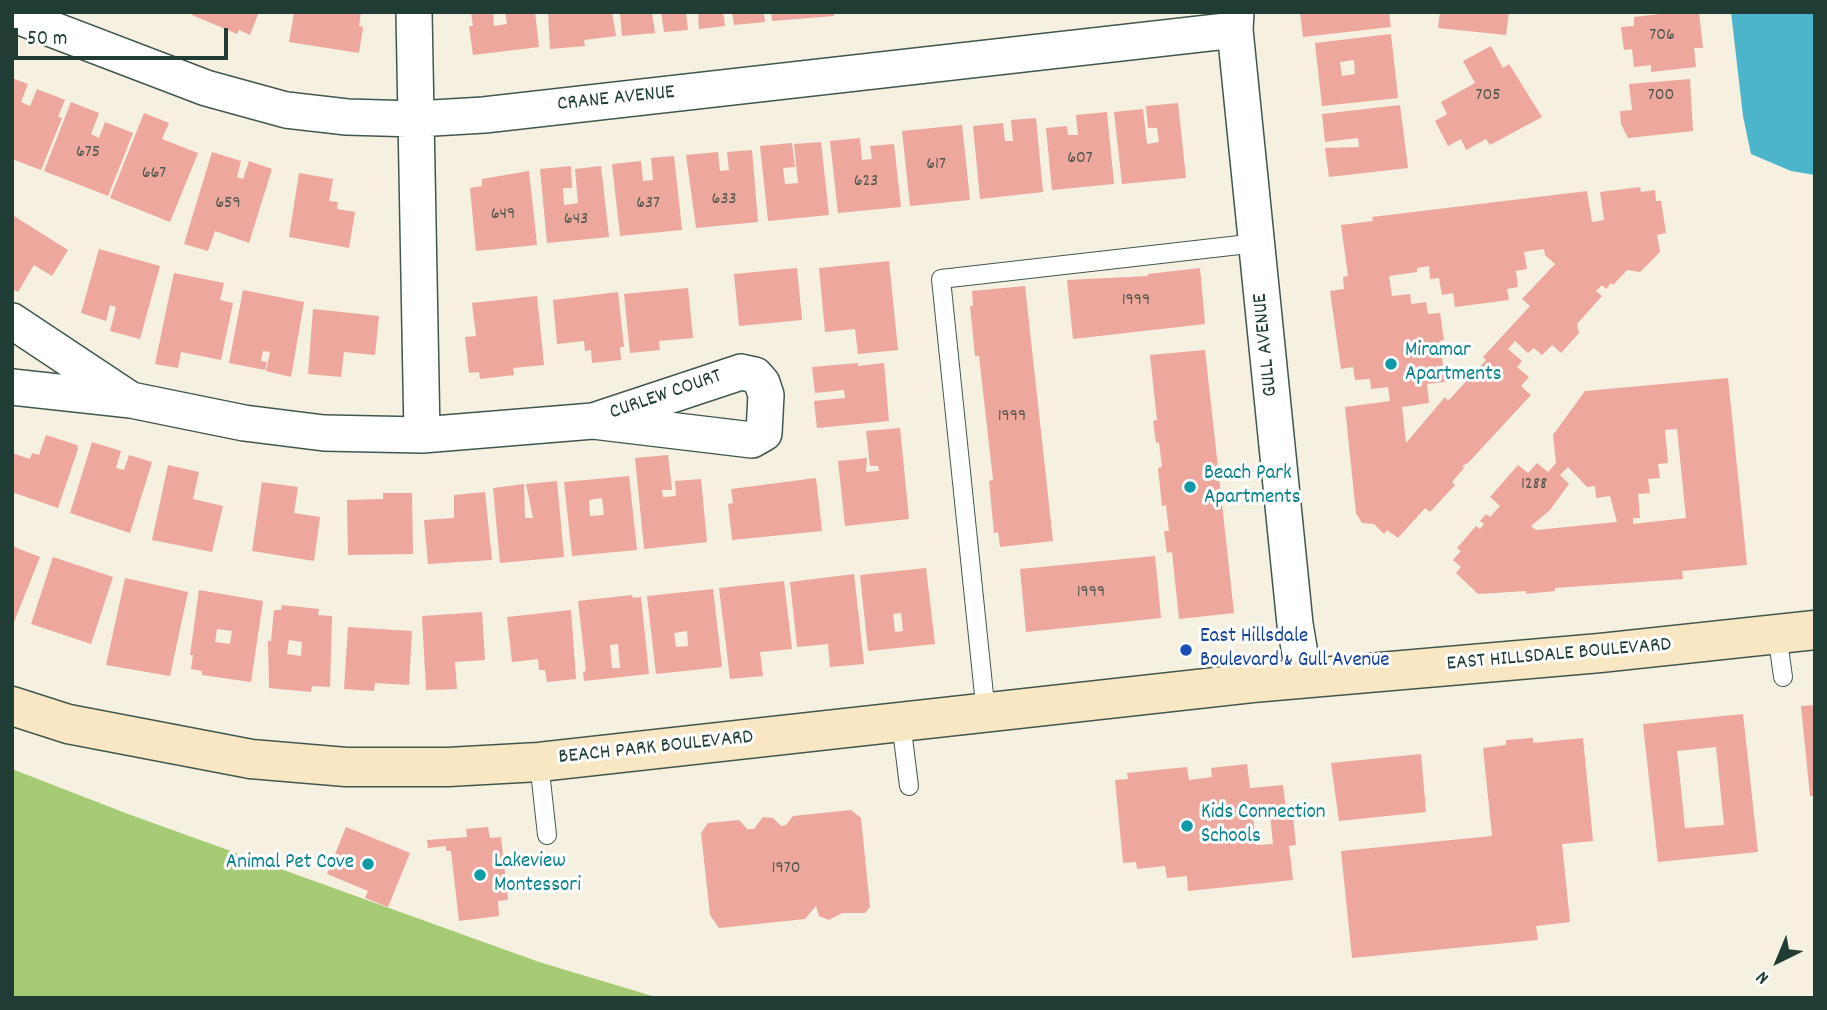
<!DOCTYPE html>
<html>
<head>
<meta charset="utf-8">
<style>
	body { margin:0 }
	#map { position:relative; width:1827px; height:1010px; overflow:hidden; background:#f6f0e1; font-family:Dekko,sans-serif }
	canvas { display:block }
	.frame { position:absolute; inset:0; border:14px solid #1f3d34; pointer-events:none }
	.north { position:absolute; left:1743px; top:926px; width:70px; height:70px; -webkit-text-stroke:5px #fff; paint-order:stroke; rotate:223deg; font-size:19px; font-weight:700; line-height:28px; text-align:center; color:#1f3d34 }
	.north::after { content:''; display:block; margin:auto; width:24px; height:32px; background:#1f3d34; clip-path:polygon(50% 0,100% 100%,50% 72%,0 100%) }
	.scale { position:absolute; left:14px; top:28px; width:214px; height:32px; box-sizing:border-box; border:4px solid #1f3d34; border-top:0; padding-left:9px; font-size:21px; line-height:24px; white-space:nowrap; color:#1f3d34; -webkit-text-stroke:5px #fff; paint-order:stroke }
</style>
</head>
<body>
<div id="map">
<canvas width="1827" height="1010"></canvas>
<div class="frame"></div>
<div class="north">N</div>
<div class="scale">50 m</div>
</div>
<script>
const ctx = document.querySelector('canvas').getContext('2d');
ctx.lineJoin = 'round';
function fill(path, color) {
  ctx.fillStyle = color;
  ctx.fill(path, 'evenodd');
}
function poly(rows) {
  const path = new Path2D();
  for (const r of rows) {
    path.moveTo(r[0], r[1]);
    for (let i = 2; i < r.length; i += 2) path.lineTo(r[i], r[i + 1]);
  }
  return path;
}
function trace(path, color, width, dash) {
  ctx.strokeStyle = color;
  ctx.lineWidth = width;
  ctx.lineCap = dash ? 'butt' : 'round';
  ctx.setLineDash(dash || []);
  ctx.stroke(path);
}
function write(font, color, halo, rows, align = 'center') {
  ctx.font = font + ' Dekko,sans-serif';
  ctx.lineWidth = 6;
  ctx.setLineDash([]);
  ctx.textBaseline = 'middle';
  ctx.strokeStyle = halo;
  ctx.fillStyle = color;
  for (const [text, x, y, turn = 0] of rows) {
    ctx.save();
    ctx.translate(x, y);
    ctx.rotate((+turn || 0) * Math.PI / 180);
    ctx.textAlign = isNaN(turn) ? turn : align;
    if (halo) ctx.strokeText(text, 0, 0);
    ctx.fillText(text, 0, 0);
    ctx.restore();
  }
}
fill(poly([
	[12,769,128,814,539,962,659,998,12,998]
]), '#a6cb75');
fill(poly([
	[1731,12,1815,12,1815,175,1791,171,1751,154,1743,116]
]), '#4cb4cb');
fill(poly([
	[193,12,259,12,250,35,239,30,237,34,192,15],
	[302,12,361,12,359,26,363,27,359,53,289,42,294,13],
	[471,12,493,12,494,26,507,24,505,12,535,12,539,47,473,55,469,26,473,26],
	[548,12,612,12,616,36,584,40,585,46,550,49],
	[652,12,655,33,622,36,620,13],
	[661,12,686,12,688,30,664,32],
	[698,12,723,12,725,26,699,29],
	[732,12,764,12,765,22,734,25],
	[771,12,834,12,834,16,772,21],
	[1300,12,1389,12,1391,27,1303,37],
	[1440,12,1509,12,1506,35,1438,28],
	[1677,12,1699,12,1703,48,1694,48,1696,67,1651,72,1651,65,1634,67,1632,49,1624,50,1621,27,1634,26,1634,17],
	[1391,34,1398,98,1322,106,1315,43],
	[1354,60,1355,74,1342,76,1340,62],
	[1491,46,1503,68,1509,64,1542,117,1490,145,1486,139,1466,150,1461,139,1448,146,1435,121,1447,114,1441,102,1475,83,1463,61],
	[12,78,28,84,21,102,30,106,37,89,65,100,58,117,62,118,41,170,12,159],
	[1690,79,1693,131,1628,138,1621,124,1620,111,1632,110,1629,84],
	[71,102,99,113,91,134,99,138,105,122,133,133,108,196,44,171],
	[1178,103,1186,178,1122,184,1114,112,1143,109,1147,144,1159,142,1157,128,1148,128,1146,106],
	[1400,105,1408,168,1329,177,1325,148,1359,147,1358,138,1325,142,1322,114],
	[1107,112,1114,184,1052,190,1046,128,1067,126,1068,135,1078,135,1076,115],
	[144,113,169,123,162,139,198,153,170,222,110,198],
	[1036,118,1043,192,980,199,973,126,1003,123,1005,141,1013,141,1011,120],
	[962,125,970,200,910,206,902,131],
	[860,138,862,160,872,159,870,146,894,144,901,207,838,213,830,141],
	[821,142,829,215,768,221,760,146,792,143,795,167,783,168,785,184,798,183,794,144],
	[752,150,758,222,696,228,686,155,718,152,720,171,729,170,727,152],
	[212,152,241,161,237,177,243,179,249,161,272,169,249,243,215,231,208,251,184,244],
	[674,156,682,230,620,236,612,164,641,161,643,181,653,180,651,158],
	[571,166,572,188,563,188,564,205,578,203,575,169,601,166,609,237,547,243,540,169],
	[529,171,537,245,476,251,470,188,482,186,482,179],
	[299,173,333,179,329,201,338,202,337,209,355,212,349,248,289,237],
	[1640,187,1641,192,1655,190,1656,201,1661,201,1666,233,1657,235,1660,252,1640,272,1627,270,1613,285,1611,283,1606,289,1602,285,1596,291,1602,296,1577,324,1579,333,1561,353,1552,345,1542,355,1534,348,1528,353,1515,341,1508,349,1522,361,1517,367,1529,377,1521,386,1531,395,1468,463,1462,466,1464,468,1452,482,1455,485,1430,512,1425,508,1398,538,1387,530,1384,534,1374,524,1362,523,1356,513,1345,407,1390,401,1388,387,1371,389,1370,379,1355,380,1353,367,1341,369,1330,291,1344,289,1343,277,1348,276,1341,225,1373,221,1372,217,1587,191,1592,222,1604,220,1600,192],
	[1544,249,1545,255,1555,264,1522,299,1530,306,1483,357,1486,360,1448,401,1445,397,1406,443,1402,407,1429,403,1427,384,1445,382,1440,341,1444,340,1440,313,1428,314,1426,302,1411,304,1410,294,1392,296,1389,276,1417,272,1417,268,1429,266,1430,279,1439,278,1442,295,1453,293,1455,307,1509,300,1507,289,1518,287,1516,271,1527,269,1524,252],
	[14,216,68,250,52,276,34,265,18,292,12,289],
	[99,249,160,266,140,339,110,331,116,307,110,305,106,321,81,313],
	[889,261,898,350,858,354,855,329,825,332,819,268],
	[797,268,802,320,739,326,734,274],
	[1200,268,1205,324,1073,339,1067,280,1148,276,1148,274],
	[174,273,224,283,220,300,233,303,221,360,181,352,178,368,155,364],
	[1025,286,1053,541,1000,547,998,532,994,533,989,481,993,480,979,356,975,356,970,306,973,306,972,291],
	[688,288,693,338,659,341,660,350,630,353,624,294],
	[243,290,304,302,291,377,266,371,270,352,263,351,261,361,267,362,265,370,229,363],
	[618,292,624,347,620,347,621,360,592,363,591,350,585,351,584,341,557,344,553,300],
	[537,296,544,365,513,368,514,375,480,379,479,372,469,373,465,337,476,336,472,303],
	[313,309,379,316,375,355,344,352,341,377,308,374],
	[1205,350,1234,613,1179,619,1172,552,1167,553,1164,531,1169,531,1166,505,1162,506,1158,468,1162,467,1159,442,1156,443,1153,421,1157,420,1150,355],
	[858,363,858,366,884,363,889,421,817,428,814,401,845,398,844,390,815,393,812,367],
	[1728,378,1747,565,1682,571,1683,579,1555,588,1555,591,1526,594,1526,591,1478,594,1456,573,1461,567,1453,560,1461,551,1457,548,1476,526,1480,529,1484,524,1480,521,1486,514,1490,517,1500,506,1490,497,1518,465,1528,473,1537,463,1548,472,1556,463,1553,435,1585,391],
	[1677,429,1686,518,1633,524,1633,518,1640,518,1638,494,1650,493,1648,479,1660,478,1658,464,1668,463,1665,430],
	[1568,467,1587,487,1595,486,1596,498,1610,496,1617,522,1536,530,1531,526,1550,510,1569,484,1560,475],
	[900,428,909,519,845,526,838,461,867,458,866,472,879,471,878,466,870,466,866,431],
	[46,435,77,445,78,449,58,508,12,492,12,453,30,459,32,453,39,455],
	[92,442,121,451,116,468,124,470,129,455,152,462,130,533,70,513],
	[668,455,672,490,662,490,663,497,676,496,675,481,701,479,707,542,644,549,635,458],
	[168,465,199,472,193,499,223,506,212,552,152,540],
	[629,476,637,550,572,556,564,482],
	[602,498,604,515,590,516,589,500],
	[816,478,822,531,732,540,728,504,733,503,731,489],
	[557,481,564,557,500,563,493,488,524,484,525,518,533,518,526,484],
	[262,482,298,487,294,513,320,517,314,561,252,551],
	[485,492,492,560,428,564,424,520,454,518,454,495],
	[383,493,412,493,413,554,348,555,347,500,383,499],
	[12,546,40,557,12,627],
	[1155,556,1161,618,1026,632,1020,569],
	[53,557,113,577,91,644,31,624],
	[926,568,935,644,868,651,860,575],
	[901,613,903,631,895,632,893,614],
	[854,574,864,664,830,667,828,644,797,647,790,582],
	[125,578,188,592,170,676,106,665],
	[784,581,792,649,760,652,763,676,730,679,719,588],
	[713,589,722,667,656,674,647,596],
	[687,631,688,646,676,647,674,633],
	[199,590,263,601,251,682,202,675,202,671,191,669,193,655,190,655],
	[217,629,232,631,230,644,215,642],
	[632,595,633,598,641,597,649,674,584,681,583,672,586,671,578,601],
	[618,644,620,668,612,668,610,645],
	[282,605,319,609,318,615,332,616,330,687,312,686,311,692,269,688,268,641,271,641,274,610,281,610],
	[289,640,302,642,301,656,287,654],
	[571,610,576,679,547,682,545,670,539,670,538,659,512,662,507,617],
	[482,612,485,660,455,662,457,689,426,690,422,616],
	[348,627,412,631,409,685,375,683,374,691,344,689],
	[1815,705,1815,796,1810,796,1801,706],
	[1743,714,1758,852,1658,862,1643,724],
	[1716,747,1724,825,1685,828,1677,751],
	[1533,738,1533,743,1583,738,1593,841,1562,844,1570,922,1536,926,1538,940,1352,958,1341,851,1492,836,1483,748,1506,745,1506,740],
	[1421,754,1426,812,1339,821,1331,763],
	[1247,764,1250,788,1283,785,1286,809,1292,808,1296,845,1289,846,1293,880,1188,891,1187,876,1167,878,1165,866,1137,869,1136,862,1123,863,1115,780,1128,779,1127,773,1187,767,1189,780,1212,777,1211,768],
	[1269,804,1273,844,1256,845,1252,806],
	[851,810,861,818,870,907,865,913,842,913,829,920,819,916,816,906,805,919,719,928,710,915,701,833,708,823,739,820,747,829,754,829,763,817,773,818,781,826,786,825,793,816],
	[346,827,410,853,388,907,365,898,368,891,327,874],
	[488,827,490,838,501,837,508,900,498,901,499,916,459,921,451,851,446,851,446,846,428,848,427,840,467,837,466,829]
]), '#eda79d');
const service = poly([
	[1777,633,1783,677],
	[986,714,941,279,1257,243],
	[901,722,909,786],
	[539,762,547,835]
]);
const minor = poly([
	[414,12,422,435],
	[1236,12,1235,30,1295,624,1304,678],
	[12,14,206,88,286,110,347,117,416,119,484,115,1235,30],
	[12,321,131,400,12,387],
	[741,372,755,375,762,383,766,395,764,433,752,440,593,421,741,372],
	[131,400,244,423,324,433,422,435,593,421]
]);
const secondary = poly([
	[12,706,68,724,251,759,346,767,448,767,539,762,1252,683,1600,653,1815,630]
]);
trace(service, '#3f584e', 20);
trace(minor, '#3f584e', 38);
trace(secondary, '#3f584e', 41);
trace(service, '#fff', 18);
trace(minor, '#fff', 35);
trace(secondary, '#f9e7c3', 38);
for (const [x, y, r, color] of [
	[1391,364,7,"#0f9aa8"],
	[1190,487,7,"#0f9aa8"],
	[1186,650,7,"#1a4fb4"],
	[1187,826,7,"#0f9aa8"],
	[368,864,7,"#0f9aa8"],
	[480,875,7,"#0f9aa8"]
]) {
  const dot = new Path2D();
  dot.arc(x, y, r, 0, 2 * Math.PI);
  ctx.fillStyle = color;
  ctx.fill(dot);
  trace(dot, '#fff', 2.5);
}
write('18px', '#52584e', null, [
	["706",1662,37],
	["705",1488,97],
	["700",1661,97],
	["675",88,154],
	["607",1080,160],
	["617",936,166],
	["667",154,175],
	["623",866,183],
	["633",724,201],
	["659",228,205],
	["637",648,205],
	["649",503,216],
	["643",576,221],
	["1999",1136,302],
	["1999",1012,418],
	["1288",1534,486],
	["1999",1091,594],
	["1970",786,870]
]);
write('21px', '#1f3d34', '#fff', [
	["CRANE AVENUE",616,100,-6],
	["GULL AVENUE",1267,345,-96],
	["CURLEW COURT",666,396,-19],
	["EAST HILLSDALE BOULEVARD",1559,656,-5],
	["BEACH PARK BOULEVARD",656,749,-6]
]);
write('21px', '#0d838f', '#fff', [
	["Miramar",1405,352],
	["Apartments",1405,376],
	["Beach Park",1204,475],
	["Apartments",1204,499],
	["Kids Connection",1201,814],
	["Schools",1201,838],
	["Lakeview",494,863],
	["Montessori",494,887],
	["Animal Pet Cove",354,864,"right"]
], 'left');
write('21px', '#164399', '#fff', [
	["East Hillsdale",1200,638],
	["Boulevard & Gull Avenue",1200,662]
], 'left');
</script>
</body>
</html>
